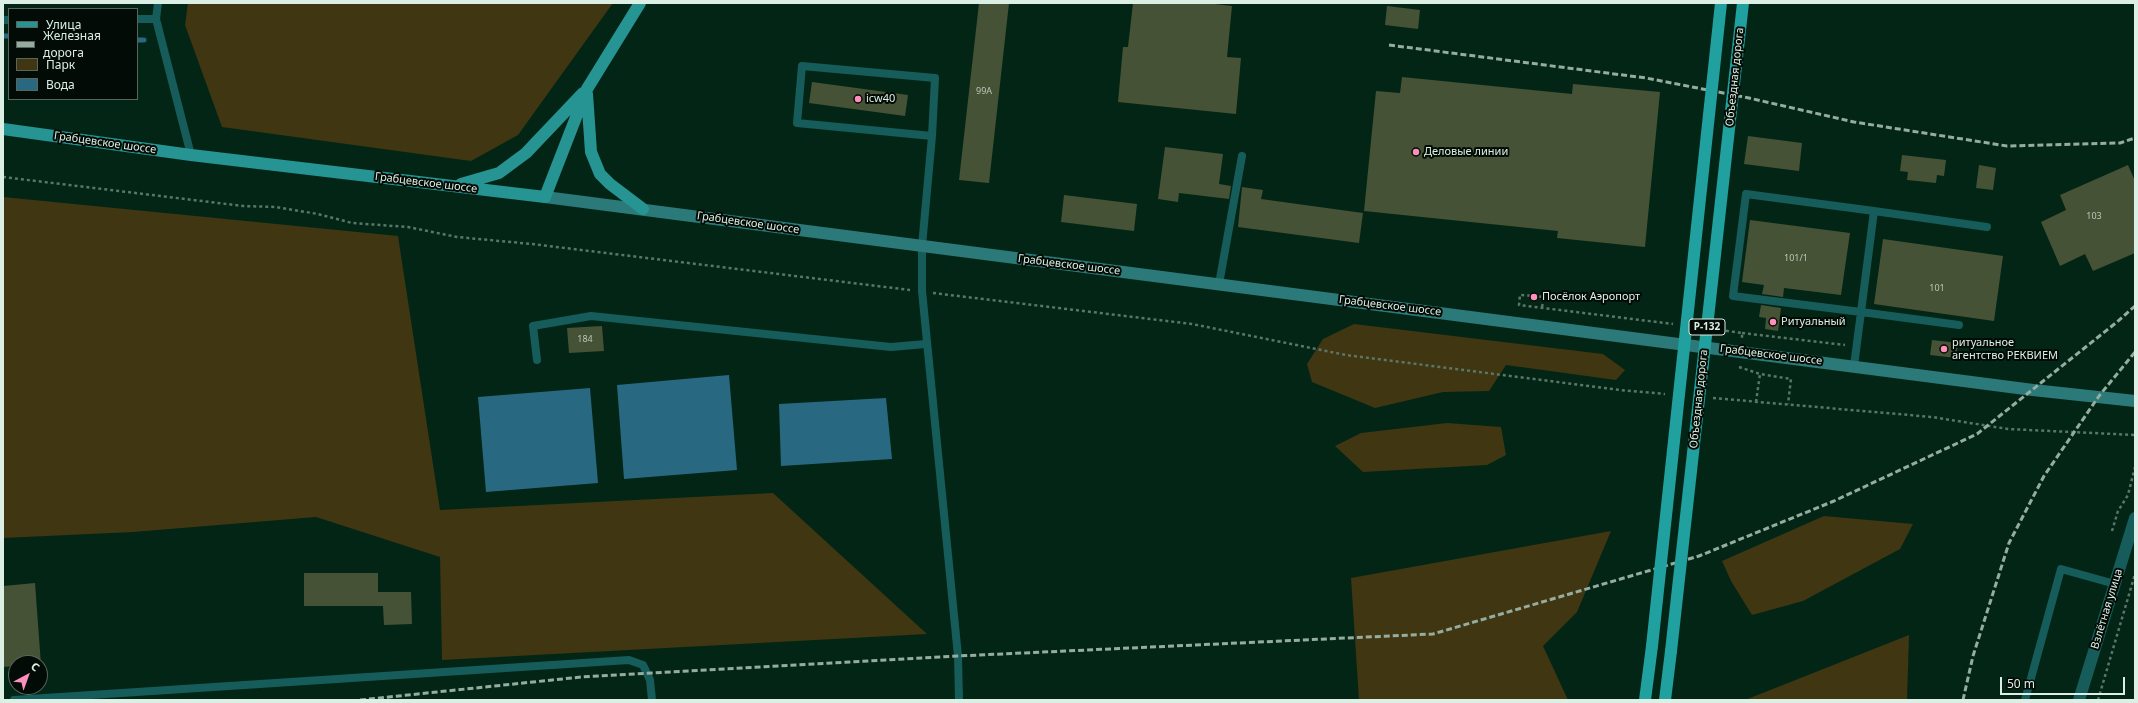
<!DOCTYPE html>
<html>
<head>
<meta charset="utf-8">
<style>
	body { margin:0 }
	#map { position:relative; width:2138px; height:703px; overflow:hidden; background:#032516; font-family:"Noto Sans",sans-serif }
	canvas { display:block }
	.frame { position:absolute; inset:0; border:4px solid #dcefe4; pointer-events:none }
	.legend { position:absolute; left:8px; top:8px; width:130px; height:92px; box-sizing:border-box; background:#020b05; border:1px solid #59665e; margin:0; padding:5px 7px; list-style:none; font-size:12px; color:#dcefe4 }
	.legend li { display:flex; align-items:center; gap:8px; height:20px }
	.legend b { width:20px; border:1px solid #59665e }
	.north { position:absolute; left:8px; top:655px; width:40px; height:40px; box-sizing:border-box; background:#020b05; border:1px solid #59665e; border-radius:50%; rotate:41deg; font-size:11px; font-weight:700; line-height:16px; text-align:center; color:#dcefe4 }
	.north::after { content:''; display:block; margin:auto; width:14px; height:18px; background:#fe8ebc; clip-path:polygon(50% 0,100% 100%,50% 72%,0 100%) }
	.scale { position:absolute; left:2000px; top:677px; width:125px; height:18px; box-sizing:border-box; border:2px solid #dcefe4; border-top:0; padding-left:5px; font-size:12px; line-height:14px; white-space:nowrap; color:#dcefe4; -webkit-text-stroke:3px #020b05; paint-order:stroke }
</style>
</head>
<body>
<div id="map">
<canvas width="2138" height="703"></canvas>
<div class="frame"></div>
<ul class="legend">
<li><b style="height:5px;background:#269492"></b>Улица</li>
<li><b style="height:5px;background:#95ada1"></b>Железная дорога</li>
<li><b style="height:11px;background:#403612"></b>Парк</li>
<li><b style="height:11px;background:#286981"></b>Вода</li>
</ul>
<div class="north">С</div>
<div class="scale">50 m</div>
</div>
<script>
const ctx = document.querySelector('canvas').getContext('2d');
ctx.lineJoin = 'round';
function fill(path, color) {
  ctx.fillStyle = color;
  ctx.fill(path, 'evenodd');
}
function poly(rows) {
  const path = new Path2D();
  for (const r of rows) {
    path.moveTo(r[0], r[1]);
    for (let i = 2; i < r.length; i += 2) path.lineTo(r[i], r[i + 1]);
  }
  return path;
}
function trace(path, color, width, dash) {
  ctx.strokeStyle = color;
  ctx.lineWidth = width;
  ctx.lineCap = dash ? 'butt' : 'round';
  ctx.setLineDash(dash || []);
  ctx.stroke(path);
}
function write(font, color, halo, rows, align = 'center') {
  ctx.font = font + ' "Noto Sans",sans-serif';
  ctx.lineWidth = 4;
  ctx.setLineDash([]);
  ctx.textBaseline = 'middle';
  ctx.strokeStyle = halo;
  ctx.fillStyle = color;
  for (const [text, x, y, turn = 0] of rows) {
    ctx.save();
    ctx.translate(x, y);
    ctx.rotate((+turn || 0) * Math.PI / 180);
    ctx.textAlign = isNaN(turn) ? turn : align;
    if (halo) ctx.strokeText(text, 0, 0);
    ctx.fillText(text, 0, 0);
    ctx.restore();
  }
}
fill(poly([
	[188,3,613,3,518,135,471,161,222,127,185,25],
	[3,197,398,236,440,510,773,493,927,634,442,660,440,557,316,517,133,532,3,538],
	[1354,324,1603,354,1625,370,1616,380,1506,365,1489,391,1443,392,1375,408,1312,382,1307,364,1323,339],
	[1447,423,1501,427,1506,455,1487,465,1363,472,1335,446,1361,433],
	[1824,516,1913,524,1900,549,1803,601,1752,615,1731,581,1722,561],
	[1611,531,1577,612,1543,646,1568,700,1359,700,1351,578],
	[1909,635,1907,700,1745,700]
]), '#403612');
fill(poly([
	[729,375,737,470,624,479,617,385],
	[590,388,598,483,486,492,478,397],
	[886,398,892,459,781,466,779,404]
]), '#286981');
trace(poly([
	[3,36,9,36],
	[137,40,144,40]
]), '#286981', 5);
fill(poly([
	[979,3,1009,3,989,183,959,180],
	[1133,3,1206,3,1232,6,1227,57,1241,58,1236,114,1118,102,1123,47,1128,47],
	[1387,6,1420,10,1418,29,1385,25],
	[1402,77,1572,94,1573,84,1660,92,1645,247,1557,238,1558,231,1364,211,1376,91,1400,93],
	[812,82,908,95,905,116,809,103],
	[1748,136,1802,143,1799,171,1744,164],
	[1165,147,1223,154,1219,184,1231,186,1229,199,1179,193,1178,202,1158,199],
	[1902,155,1946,160,1944,176,1937,175,1936,183,1907,180,1908,172,1900,171],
	[1979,165,1996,168,1993,190,1976,188],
	[2128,165,2135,181,2135,253,2093,271,2085,254,2060,266,2041,222,2066,210,2060,195],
	[1242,187,1263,190,1261,199,1363,213,1359,243,1238,227],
	[1064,195,1137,204,1134,231,1061,222],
	[1750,220,1850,233,1841,295,1784,288,1783,297,1762,294,1764,285,1742,282],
	[1883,239,2003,256,1994,321,1874,304],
	[1761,305,1781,308,1778,331,1765,329,1766,318,1759,317],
	[602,326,604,351,569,353,567,328],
	[1932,340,1958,343,1956,358,1930,355],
	[304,573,378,573,378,592,411,592,412,624,384,625,383,606,304,606],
	[35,583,41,665,40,663,16,663,16,666,3,667,3,586]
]), '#465235');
trace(poly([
	[3,177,243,206,276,207,318,214,352,223,408,227,457,237,532,244,910,290],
	[933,293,1192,324,1346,355,1620,390,1665,394],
	[1542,307,1544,297,1520,295,1519,305,1673,324],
	[1720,330,1742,333,1742,339],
	[1742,333,1845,345],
	[1739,367,1760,374,1791,379,1788,404],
	[1713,398,1932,417,2008,429,2135,435],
	[1756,402,1760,374],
	[2112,531,2118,511,2128,495,2135,467],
	[2098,700,2135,574]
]), '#5a7668', 2.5, [3, 3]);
trace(poly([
	[158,3,156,19,191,155],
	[137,19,156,19],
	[3,20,9,20],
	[932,136,797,123,802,66,935,78,932,136,922,246,922,291,958,656,959,700],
	[1746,194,1874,211,1861,312,1733,296,1746,194],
	[1874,211,1987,227],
	[1219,284,1242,156],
	[537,360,533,326,591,316,891,347,926,344],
	[1854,366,1861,312,1959,325],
	[14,700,629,660,643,665,650,680,652,700],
	[2025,700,2061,569,2115,584]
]), '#155c5a', 8);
trace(poly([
	[2079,700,2135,518]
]), '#155c5a', 12);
trace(poly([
	[545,197,2033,390,2135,401]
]), '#2b7a79', 12);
trace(poly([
	[587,94,591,152,600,174,610,184,643,209],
	[3,129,191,155,545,197,587,89,640,3],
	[461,184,499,173,526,153,583,93]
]), '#269492', 12);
trace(poly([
	[1645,700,1652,646],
	[1665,700,1671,651]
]), '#20a09e', 12);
trace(poly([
	[1389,45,1646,78,1749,98,1854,122,2007,146,2120,143,2135,138],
	[2134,165,2135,165],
	[360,700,581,677,958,656,1433,634,1699,556,1834,501,1977,434,2117,322,2135,306],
	[1963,700,1973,656,2009,543,2044,476,2099,396,2135,352]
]), '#95ada1', 3, [6, 3]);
trace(poly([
	[1652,646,1721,3],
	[1671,651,1743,3]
]), '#20a09e', 12);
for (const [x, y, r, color] of [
	[858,99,4,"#fe8ebc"],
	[1416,152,4,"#fe8ebc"],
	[1534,297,4,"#fe8ebc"],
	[1773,322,4,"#fe8ebc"],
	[1944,349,4,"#fe8ebc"]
]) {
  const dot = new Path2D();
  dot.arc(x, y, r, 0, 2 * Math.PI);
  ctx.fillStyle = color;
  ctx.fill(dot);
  trace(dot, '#020b05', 1.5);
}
write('9px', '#b6c8b8', null, [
	["99А",984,91],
	["103",2094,216],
	["101/1",1796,258],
	["101",1937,288],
	["184",585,339]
]);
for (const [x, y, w] of [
	[1707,327,36]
]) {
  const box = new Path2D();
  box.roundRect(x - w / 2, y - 8, w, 16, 3);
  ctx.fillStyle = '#020b05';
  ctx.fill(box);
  trace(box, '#dcefe4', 1);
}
write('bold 10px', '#dcefe4', null, [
	["Р-132",1707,327]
]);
write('11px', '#dcefe4', '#020b05', [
	["Объездная дорога",1735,77,-84],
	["Грабцевское шоссе",105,143,8],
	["Грабцевское шоссе",426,183,7],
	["Грабцевское шоссе",748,223,8],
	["Грабцевское шоссе",1069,265,7],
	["Грабцевское шоссе",1390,306,7],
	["Грабцевское шоссе",1771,355,7],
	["Объездная дорога",1699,399,-84],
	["Взлётная улица",2107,609,-73]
]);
write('11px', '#dcefe4', '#020b05', [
	["icw40",866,99],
	["Деловые линии",1424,152],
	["Посёлок Аэропорт",1542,297],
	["Ритуальный",1781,322],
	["ритуальное",1952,343],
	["агентство РЕКВИЕМ",1952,356]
], 'left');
</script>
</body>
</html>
